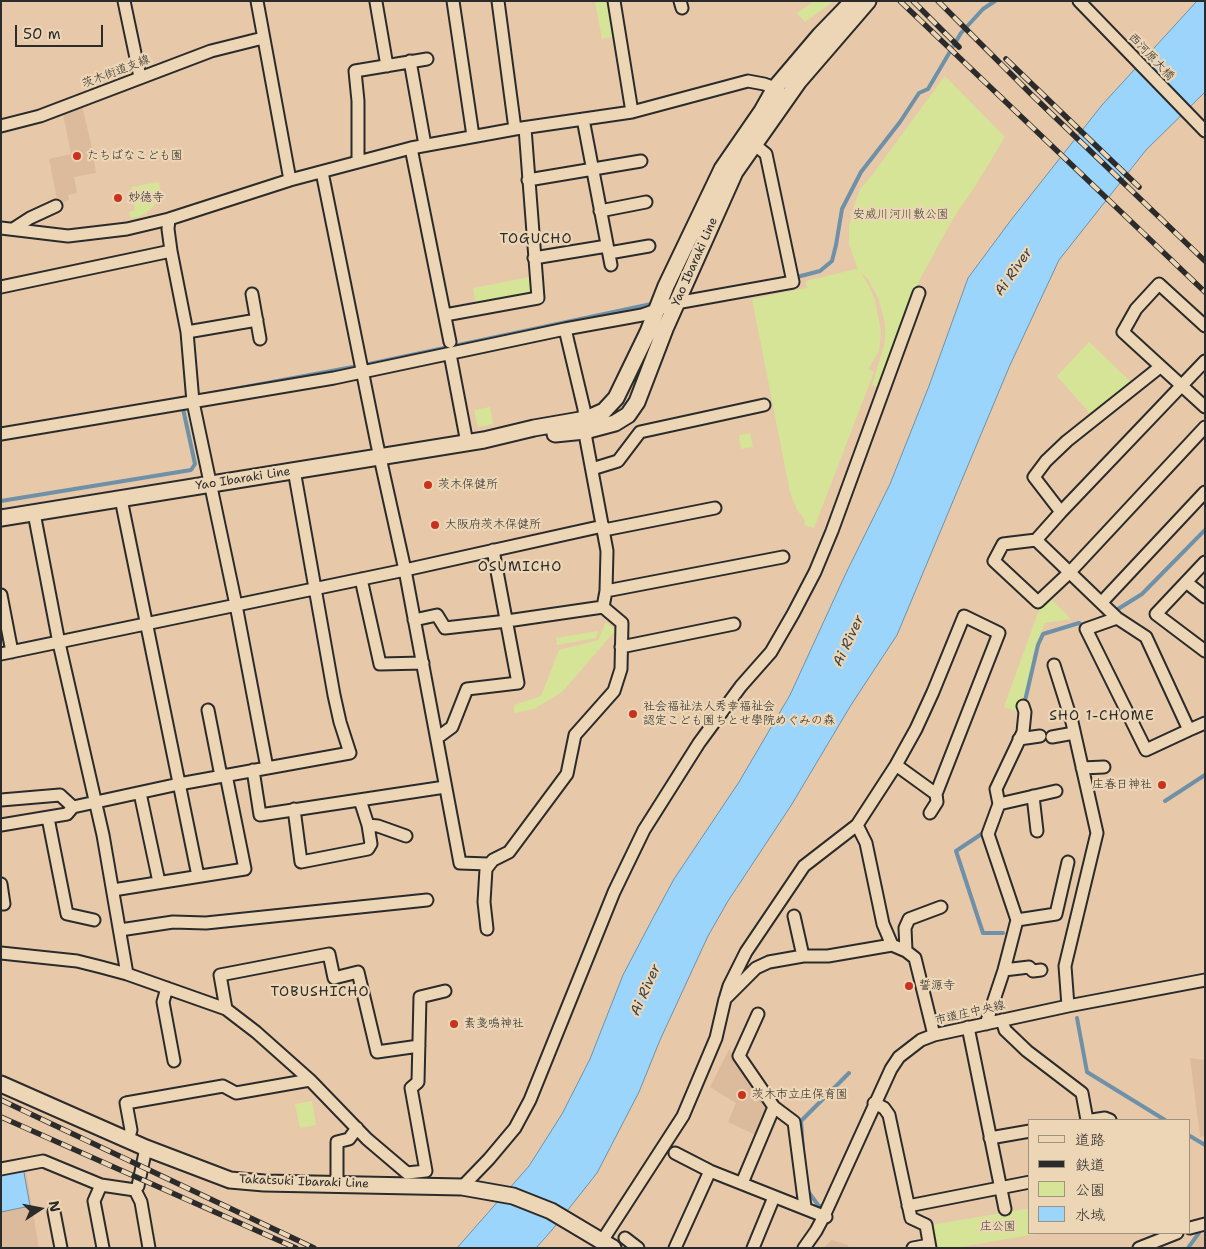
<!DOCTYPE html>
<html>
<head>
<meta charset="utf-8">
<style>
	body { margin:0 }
	#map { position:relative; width:1206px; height:1249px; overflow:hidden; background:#e7c9a9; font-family:"Shantell Sans","Klee One",sans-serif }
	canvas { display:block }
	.frame { position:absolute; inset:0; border:2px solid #2b2b2b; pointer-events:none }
	.legend { position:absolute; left:1028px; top:1119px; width:162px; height:115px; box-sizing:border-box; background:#ecd6b5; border:1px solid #9f927e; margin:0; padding:6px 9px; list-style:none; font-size:15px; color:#2b2b2b }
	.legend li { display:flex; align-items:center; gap:10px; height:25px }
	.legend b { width:25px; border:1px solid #9f927e }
	.north { position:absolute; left:15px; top:1184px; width:50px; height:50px; -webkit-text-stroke:4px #ecd6b5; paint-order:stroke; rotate:79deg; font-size:14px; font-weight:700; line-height:20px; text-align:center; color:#2b2b2b }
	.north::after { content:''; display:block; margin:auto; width:18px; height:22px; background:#2b2b2b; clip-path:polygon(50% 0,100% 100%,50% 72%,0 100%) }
	.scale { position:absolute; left:15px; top:25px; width:88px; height:22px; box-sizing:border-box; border:2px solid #2b2b2b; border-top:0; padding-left:6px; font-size:15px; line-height:18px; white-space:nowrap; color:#2b2b2b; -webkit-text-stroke:4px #ecd6b5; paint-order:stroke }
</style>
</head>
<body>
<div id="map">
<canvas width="1206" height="1249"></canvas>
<div class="frame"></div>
<ul class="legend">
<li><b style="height:6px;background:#ecd6b5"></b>道路</li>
<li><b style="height:6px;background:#2b2b2b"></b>鉄道</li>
<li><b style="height:14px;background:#d5e497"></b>公園</li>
<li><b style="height:14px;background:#9bd5fb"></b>水域</li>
</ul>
<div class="north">N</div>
<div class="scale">50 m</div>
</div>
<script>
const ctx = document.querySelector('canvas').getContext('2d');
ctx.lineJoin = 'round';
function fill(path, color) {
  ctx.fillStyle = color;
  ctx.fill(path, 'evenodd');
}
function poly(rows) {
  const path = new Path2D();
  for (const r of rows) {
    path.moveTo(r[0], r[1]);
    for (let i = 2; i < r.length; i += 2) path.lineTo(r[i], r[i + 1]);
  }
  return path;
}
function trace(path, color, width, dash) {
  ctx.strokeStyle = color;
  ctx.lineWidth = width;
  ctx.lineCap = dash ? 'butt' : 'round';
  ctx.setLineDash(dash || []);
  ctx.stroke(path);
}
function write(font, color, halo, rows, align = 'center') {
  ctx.font = font + ' "Shantell Sans","Klee One",sans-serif';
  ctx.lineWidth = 4.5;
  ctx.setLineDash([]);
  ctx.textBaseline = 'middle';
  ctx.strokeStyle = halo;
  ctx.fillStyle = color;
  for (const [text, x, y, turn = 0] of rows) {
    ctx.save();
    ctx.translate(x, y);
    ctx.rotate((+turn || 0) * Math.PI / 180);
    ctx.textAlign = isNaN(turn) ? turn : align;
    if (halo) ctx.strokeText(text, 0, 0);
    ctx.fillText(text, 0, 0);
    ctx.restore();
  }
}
fill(poly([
	[82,106,93,152,96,173,74,177,77,193,68,195,69,200,58,204,49,159,71,154,63,114],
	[729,1049,770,1109,760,1137,728,1122,736,1103,710,1087],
	[1190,1058,1205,1060,1205,1136,1200,1137],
	[25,1166,39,1248,1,1248,1,1171],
	[1205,1232,1205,1248,1191,1248,1201,1235],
	[832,1240,848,1245,849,1248,823,1248]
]), '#dcba9c');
fill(poly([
	[595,1,610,1,617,36,602,39],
	[815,1,834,1,805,22,797,13],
	[945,76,1005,137,976,185,954,217,920,279,880,388,872,385,885,342,885,323,879,300,868,279,860,272,869,286,875,300,881,332,879,351,868,369,874,372,814,528,804,525,805,520,797,510,790,492,752,299,807,288,806,281,856,269,858,270,849,244,849,226,854,206,860,189,872,175],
	[159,182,162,198,144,215,131,219,129,212,135,210,131,187],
	[530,277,533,293,476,304,473,288],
	[1089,342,1133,384,1093,417,1057,376],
	[490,407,493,424,478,427,474,410],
	[750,433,753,447,741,449,739,435],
	[1050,598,1071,619,1045,623,1033,653,1031,672,1021,713,1004,707,1036,618,1041,606],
	[606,622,615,631,562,692,534,709,514,713,514,705,541,696,559,650,598,640],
	[598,631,596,638,557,645,556,638],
	[312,1101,316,1125,300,1128,295,1104],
	[1030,1208,1030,1233,1042,1233,955,1248,936,1248,932,1225]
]), '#d5e497');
const water = poly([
	[1197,1,1205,1,1205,92,1146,150,1059,260,1010,365,897,635,851,705,792,804,728,901,708,936,660,1040,639,1092,597,1173,552,1230,536,1248,457,1248,529,1166,562,1114,590,1059,623,975,654,916,674,879,739,782,790,695,847,571,890,484,929,386,968,278,1011,220,1102,105,1197,1],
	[23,1167,30,1206,1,1212,1,1172,23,1167]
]);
fill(water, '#9bd5fb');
trace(water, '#6e91a8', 1);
trace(poly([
	[793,278,820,271,832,261,836,245,842,209,861,172,900,122,919,93,928,89,961,33,983,9,995,1],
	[202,395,369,364,656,303],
	[1,501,191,470,195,464,182,404],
	[1118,609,1142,594,1205,530],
	[1024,705,1038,645,1043,634,1079,623,1082,625,1087,623],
	[1165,801,1205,775],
	[983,833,956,851,983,933,1003,933],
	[1077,1018,1087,1072,1165,1120],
	[1190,1136,1205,1145],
	[803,1151,801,1121,849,1073],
	[807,1190,818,1205,825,1209],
	[1188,1248,1199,1233]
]), '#6e91a8', 4);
const minor = poly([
	[124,1,140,77],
	[257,1,290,180],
	[453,1,473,136],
	[498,1,515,129],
	[614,1,632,112],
	[680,1,682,8],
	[1079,1,1205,131],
	[376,2,387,66],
	[410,61,425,145],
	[583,119,611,265],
	[1,126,40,116,211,51,263,38],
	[411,148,450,342],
	[358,162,358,101,355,71,427,59],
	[322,172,377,444,405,570,460,863,488,864],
	[528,180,641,161],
	[600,211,646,202],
	[169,219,168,229,171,251,187,332,193,402,236,605,267,768],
	[1,228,68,236,127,229,169,219,290,180,411,148,515,129,632,112,748,81,764,84,775,88,780,92],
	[13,229,30,218,56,206],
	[609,253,649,246],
	[534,258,607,246],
	[1,287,171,251],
	[252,294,260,339],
	[445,315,538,298,525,128],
	[1205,326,1159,284,1136,309,1123,332,1205,407],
	[187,332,257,320],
	[450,354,467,443],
	[1205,361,1061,512,1036,540,1117,618,1146,637,1189,730,1205,723],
	[1,434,334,378,565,329,642,315,676,303,793,282,766,154,749,140],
	[592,469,618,461,640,432,764,405],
	[121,499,198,876],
	[1061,512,1034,477,1046,461,1067,441,1160,367],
	[34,513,59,643,103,835,127,974],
	[604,530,715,508],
	[1036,540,1003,544,994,561,1038,602,1070,572,1205,427],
	[1205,562,1156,614,1205,651],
	[361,579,380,664,423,663],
	[1186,582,1205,597],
	[606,591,783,557],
	[1,595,12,652],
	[1102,602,1205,492],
	[1117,618,1086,629,1146,750,1189,730],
	[414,620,437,615,445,628,507,621,603,607],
	[621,647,734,624],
	[1,654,405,570,603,526],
	[1054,665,1072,722,1097,833,1065,966,1068,1006],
	[208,710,221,776],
	[1052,737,1074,733],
	[437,738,452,727,467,689,518,683,493,550],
	[1019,739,1040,736],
	[1082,768,1104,767],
	[253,770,260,815,445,787],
	[140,793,159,882],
	[1033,796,1037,831],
	[1,800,60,795,73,807],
	[360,800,368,825,378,826,406,836],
	[999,804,1056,791],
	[294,809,301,862,368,849,371,844,368,825],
	[930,813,937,802,936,794],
	[48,818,67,914,94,920],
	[1,825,67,814,73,807,179,784,350,753,340,722,334,695,294,470],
	[1,884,4,904,1,904],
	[113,890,245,869,226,775],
	[794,916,803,956],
	[1017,920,1056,914,1068,862],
	[487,929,484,902,486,869,493,860,509,852,567,774,575,735,614,691,621,669,622,623,603,607,606,591,607,551,586,439,584,409,565,329],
	[120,930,173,922,206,923,427,900],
	[892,945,883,924,866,843,857,825,896,765,916,729,933,692,964,616,999,633,936,794,896,765],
	[906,951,905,928,909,919,941,907],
	[1,953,77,961,101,967,127,974,226,1009,256,1032,310,1080,367,1139,407,1173,426,1171,411,1088,418,1082,420,997,445,991],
	[1004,970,1029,967,1033,971,1041,970],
	[167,988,163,1002,174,1061],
	[726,996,729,986,746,952,804,866,857,825],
	[226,1009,220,975,329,954,334,978,358,972,377,1052,419,1046],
	[758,1014,739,1056,774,1107],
	[1002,1020,1005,1030,1027,1051,1082,1093,1087,1120],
	[986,1024,1004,970,1017,920,988,834,999,804,996,789,1023,732,1025,712,1023,706],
	[968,1027,1005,1209],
	[874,1103,884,1108,889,1115,911,1218,926,1225,930,1248],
	[1092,1120,1105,1118,1110,1120],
	[990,1138,1030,1131],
	[128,1140,131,1130,126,1103,223,1086,236,1093,310,1080],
	[675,1153,710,1171,826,1217],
	[1,1169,43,1161,101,1185,135,1190,141,1202,149,1248],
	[742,1183,774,1107,794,1122,805,1207],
	[337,1184,337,1142,349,1139,357,1128],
	[101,1185,94,1201,103,1248],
	[462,1187,489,1159,515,1128,530,1100,614,892,644,830,699,743,741,686,771,652,793,614,815,572,832,531,919,293],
	[135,1190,138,1186,146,1148],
	[908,1206,1030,1182],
	[54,1212,61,1248],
	[1190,1228,1205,1224],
	[625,1238,638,1248],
	[602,1241,683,1116,716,1038,725,999,756,968,769,962,803,956,828,956,892,945,906,951,915,958,934,1035],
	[675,1248,710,1171],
	[753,1248,774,1197],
	[804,1248,816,1231,824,1216,891,1069,899,1057,921,1040,934,1035,1068,1006,1205,980],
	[913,1248,929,1245],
	[1139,1248,1177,1233]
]);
const major = poly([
	[555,434,585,431,615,423,628,415,637,402,665,329,735,172,799,81,868,1],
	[1,518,484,440,534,428,586,419,604,411,616,398,648,332,666,286,722,169,762,111,775,88,820,35,853,1],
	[1,1084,146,1148,230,1180,264,1183,462,1187,513,1196,551,1211,613,1248]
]);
trace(minor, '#2b2b2b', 15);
trace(major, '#2b2b2b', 19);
trace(minor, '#ecd6b5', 11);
trace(major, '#ecd6b5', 15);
const rail = poly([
	[900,1,1205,292],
	[913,1,959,47],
	[938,1,1034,97,1205,261],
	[1006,59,1139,187],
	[1,1100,314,1248],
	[1,1117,296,1248]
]);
trace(rail, '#2b2b2b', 5.5);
trace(rail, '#ecd6b5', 4, [11]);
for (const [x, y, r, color] of [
	[77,156,5,"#c8321e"],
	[118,198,5,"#c8321e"],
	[428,485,5,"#c8321e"],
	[435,525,5,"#c8321e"],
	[633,714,5,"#c8321e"],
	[1162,785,5,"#c8321e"],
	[909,986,5,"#c8321e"],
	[454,1024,5,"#c8321e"],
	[742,1095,5,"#c8321e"]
]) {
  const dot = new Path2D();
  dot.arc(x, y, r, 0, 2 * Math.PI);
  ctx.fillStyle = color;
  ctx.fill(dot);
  trace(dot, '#ecd6b5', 2);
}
write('12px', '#2b2b2b', '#ecd6b5', [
	["西河原大橋",1151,57,46],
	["茨木街道支線",116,72,-21],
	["Yao Ibaraki Line",695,262,-66],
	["Yao Ibaraki Line",243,479,-9],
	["市道庄中央線",970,1013,-13],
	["Takatsuki Ibaraki Line",304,1182,2]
]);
write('12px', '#2b2b2b', '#ecd6b5', [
	["たちばなこども園",87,156],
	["妙徳寺",128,198],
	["茨木保健所",438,485],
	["大阪府茨木保健所",445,525],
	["社会福祉法人秀幸福祉会",643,707],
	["認定こども園ちとせ學院めぐみの森",643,721],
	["庄春日神社",1152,785,"right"],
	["誓源寺",919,986],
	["素戔嗚神社",464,1024],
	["茨木市立庄保育園",752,1095]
], 'left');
write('12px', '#44473b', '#ecd6b5', [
	["安威川河川敷公園",901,215],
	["庄公園",998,1227]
]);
ctx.letterSpacing = '1px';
write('14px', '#2b2b2b', '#ecd6b5', [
	["TOGUCHO",536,239],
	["OSUMICHO",520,567],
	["SHO 1-CHOME",1102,716],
	["TOBUSHICHO",320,992]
]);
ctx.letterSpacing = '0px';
write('italic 14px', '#3c444a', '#ecd6b5', [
	["Ai River",1014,272,-55],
	["Ai River",849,641,-65],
	["Ai River",646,990,-66]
]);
</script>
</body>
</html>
